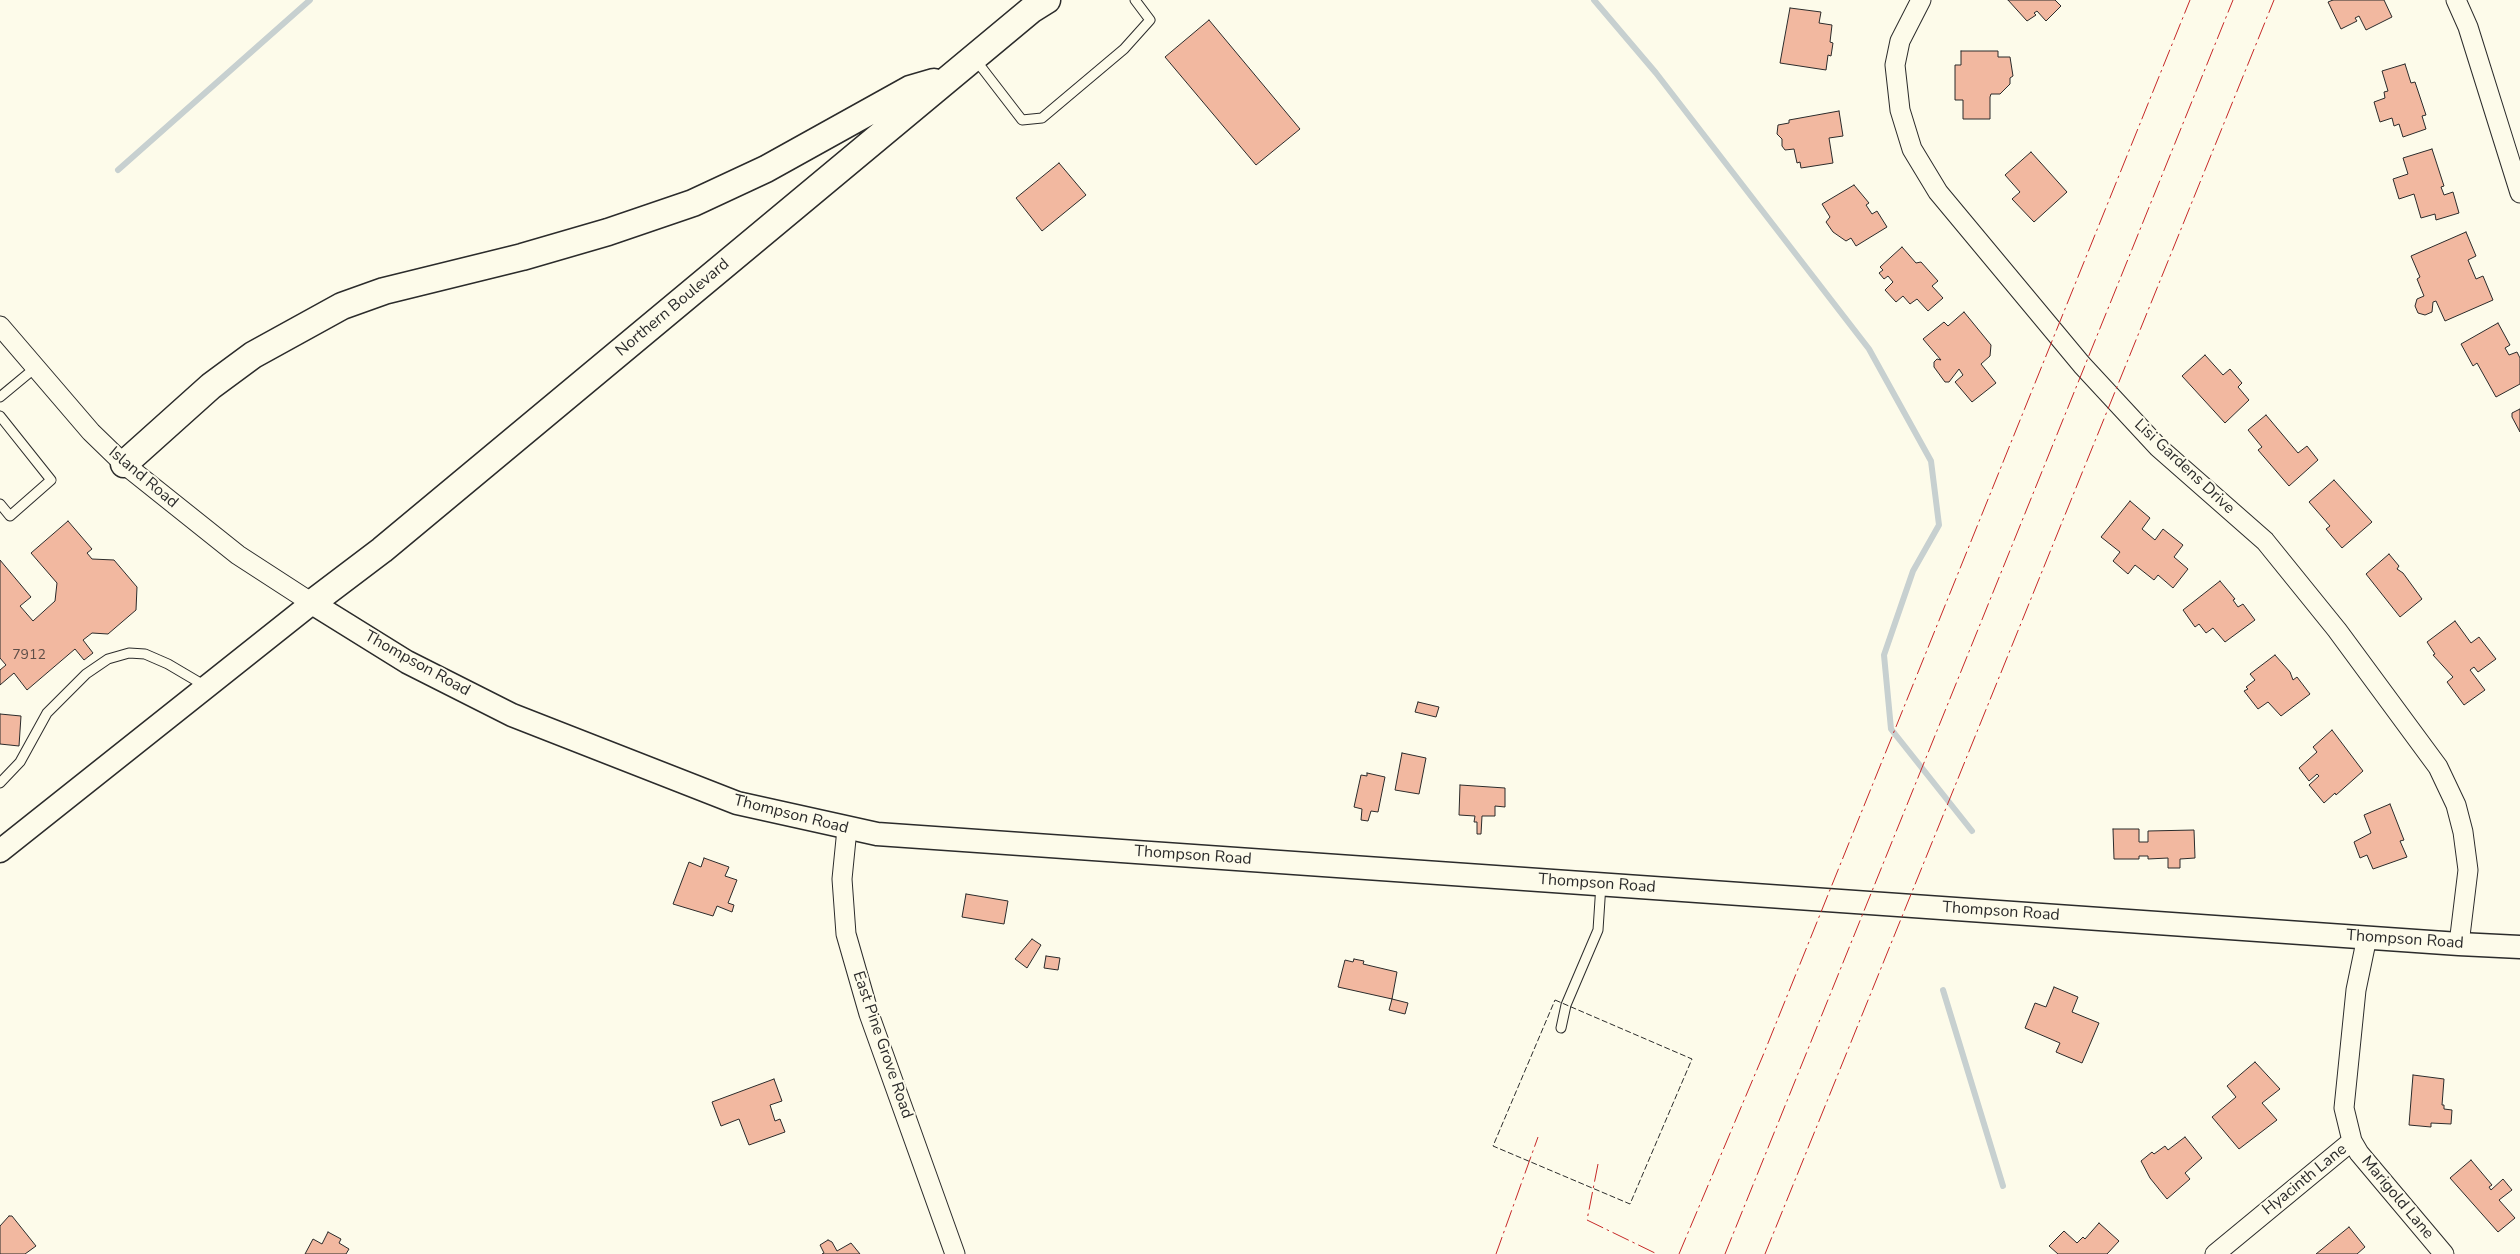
<!DOCTYPE html>
<html>
<head>
<meta charset="utf-8">
<style>
	body { margin:0 }
	canvas { display:block; background:#fdfbea }
</style>
</head>
<body>
<canvas width="2520" height="1254"></canvas>
<script>
const ctx = document.querySelector('canvas').getContext('2d');
ctx.lineJoin = 'round';
function poly(rows) {
  const path = new Path2D();
  for (const r of rows) {
    path.moveTo(r[0], r[1]);
    for (let i = 2; i < r.length; i += 2) path.lineTo(r[i], r[i + 1]);
  }
  return path;
}
function trace(path, color, width, dash) {
  ctx.strokeStyle = color;
  ctx.lineWidth = width;
  ctx.lineCap = dash ? 'butt' : 'round';
  ctx.setLineDash(dash || []);
  ctx.stroke(path);
}
function fill(path, color) {
  ctx.fillStyle = color;
  ctx.fill(path, 'evenodd');
}
function write(font, color, halo, rows, align = 'center') {
  ctx.font = font + ' "Nunito Sans",sans-serif';
  ctx.lineWidth = 4;
  ctx.setLineDash([]);
  ctx.textBaseline = 'middle';
  ctx.strokeStyle = halo;
  ctx.fillStyle = color;
  for (const [text, x, y, turn = 0] of rows) {
    ctx.save();
    ctx.translate(x, y);
    ctx.rotate((+turn || 0) * Math.PI / 180);
    ctx.textAlign = isNaN(turn) ? turn : align;
    if (halo) ctx.strokeText(text, 0, 0);
    ctx.fillText(text, 0, 0);
    ctx.restore();
  }
}
trace(poly([
	[1594,0,1656,73,1869,349,1931,461,1939,525,1913,571,1884,655,1891,729,1972,831],
	[118,170,310,0],
	[1943,990,2003,1186]
]), '#c7d0d0', 6);
const building = poly([
	[2008,0,2055,0,2061,6,2046,21,2037,11,2034,13,2036,15,2027,21,2008,0],
	[2333,0,2384,0,2392,17,2366,30,2359,16,2355,18,2357,21,2341,29,2328,2,2333,0],
	[1790,8,1821,12,1819,23,1832,25,1830,42,1833,43,1831,56,1828,55,1826,70,1780,63,1790,8],
	[1209,20,1300,129,1256,165,1165,57,1209,20],
	[1961,51,1998,51,1998,57,2010,57,2013,76,2010,78,2010,84,2000,94,1991,94,1990,97,1990,119,1963,119,1963,100,1955,100,1955,65,1961,65,1961,51],
	[2405,64,2411,83,2415,82,2426,115,2422,116,2426,129,2403,137,2399,124,2394,126,2392,118,2380,122,2374,102,2385,98,2384,92,2388,91,2382,71,2405,64],
	[1839,111,1843,136,1829,138,1833,163,1801,168,1800,162,1797,163,1794,149,1785,150,1782,146,1782,139,1777,134,1778,125,1789,123,1789,120,1839,111],
	[2432,149,2444,186,2441,187,2444,195,2453,192,2459,213,2436,220,2435,214,2421,218,2414,194,2399,199,2393,179,2408,174,2403,158,2432,149],
	[2031,152,2067,192,2034,222,2012,199,2020,192,2005,175,2031,152],
	[1059,163,1086,195,1042,231,1016,198,1059,163],
	[1854,185,1869,203,1866,205,1872,214,1877,211,1887,227,1856,246,1851,238,1846,241,1833,232,1826,222,1830,217,1822,204,1854,185],
	[2466,232,2476,256,2468,260,2476,279,2483,276,2493,300,2445,321,2436,301,2433,302,2432,312,2425,315,2418,313,2415,306,2417,299,2424,296,2417,279,2420,277,2411,256,2466,232],
	[1902,247,1916,263,1921,262,1938,281,1932,286,1943,298,1928,311,1917,299,1910,304,1903,296,1896,302,1885,290,1893,282,1888,276,1884,279,1879,273,1883,270,1880,267,1902,247],
	[1964,312,1991,345,1990,356,1981,364,1996,383,1972,402,1955,382,1963,375,1959,369,1949,382,1945,382,1934,367,1934,362,1937,359,1941,360,1923,339,1944,322,1948,326,1964,312],
	[2498,323,2510,345,2505,348,2509,355,2517,352,2520,358,2520,384,2496,397,2477,363,2473,366,2461,344,2498,323],
	[2205,355,2223,375,2230,369,2242,383,2238,387,2249,400,2225,423,2182,376,2205,355],
	[2520,409,2520,432,2512,417,2512,413,2520,409],
	[2266,415,2298,453,2307,446,2318,460,2289,486,2258,450,2262,447,2248,430,2266,415],
	[2334,480,2372,522,2342,548,2326,529,2330,526,2309,502,2334,480],
	[2130,501,2150,518,2142,529,2155,540,2163,529,2183,545,2174,557,2188,569,2173,588,2158,575,2154,580,2135,565,2128,574,2113,561,2120,552,2101,537,2130,501],
	[68,521,92,549,87,553,92,559,114,560,137,587,136,610,108,634,92,633,83,640,93,653,84,660,75,649,27,690,14,673,0,685,0,670,6,665,0,658,0,560,31,597,20,606,33,621,55,601,57,583,31,553,68,521],
	[2389,554,2399,566,2397,569,2403,573,2422,599,2400,617,2366,574,2389,554],
	[2220,581,2235,599,2233,600,2238,607,2243,604,2255,620,2225,642,2213,628,2206,633,2199,624,2195,627,2183,610,2220,581],
	[2455,621,2471,643,2479,637,2496,659,2478,672,2474,667,2470,670,2485,690,2464,705,2447,682,2453,677,2433,655,2435,654,2427,642,2455,621],
	[2275,655,2290,672,2293,680,2297,677,2310,694,2281,716,2268,702,2258,709,2244,691,2248,689,2246,687,2255,680,2250,674,2275,655],
	[1418,702,1439,707,1436,717,1415,712,1418,702],
	[0,714,21,716,19,746,0,744,0,714],
	[2332,730,2363,771,2336,795,2335,793,2324,803,2309,785,2319,776,2317,774,2309,781,2299,768,2317,752,2313,747,2332,730],
	[1402,753,1426,758,1419,794,1395,790,1402,753],
	[1367,773,1385,777,1378,812,1371,811,1368,821,1361,820,1362,809,1354,807,1361,775,1367,776,1367,773],
	[1460,785,1505,788,1505,807,1495,806,1495,816,1482,816,1481,834,1477,834,1477,822,1474,822,1475,816,1459,815,1460,785],
	[2390,804,2404,840,2400,841,2407,857,2373,869,2367,855,2360,858,2354,842,2371,833,2364,815,2390,804],
	[2113,829,2139,829,2139,842,2148,842,2148,831,2194,830,2195,858,2180,859,2180,868,2168,868,2168,858,2148,859,2148,856,2139,856,2139,859,2114,859,2113,829],
	[704,858,729,867,725,876,737,880,728,903,734,905,732,912,717,906,713,916,673,904,689,862,701,867,704,858],
	[966,894,1008,901,1004,924,962,917,966,894],
	[1032,939,1041,945,1027,968,1015,959,1032,939],
	[1046,956,1060,958,1058,970,1044,968,1046,956],
	[1354,959,1364,961,1363,964,1397,972,1392,999,1338,987,1345,960,1353,962,1354,959],
	[2054,987,2078,997,2072,1012,2099,1023,2082,1063,2056,1052,2060,1043,2025,1028,2035,1003,2046,1007,2054,987],
	[1392,999,1408,1003,1405,1014,1389,1010,1392,999],
	[2255,1062,2280,1089,2262,1103,2277,1120,2239,1149,2212,1117,2236,1097,2227,1086,2255,1062],
	[2413,1075,2444,1079,2442,1105,2444,1105,2444,1109,2452,1110,2451,1124,2431,1123,2431,1127,2409,1125,2413,1075],
	[774,1079,782,1101,770,1105,775,1121,780,1119,785,1132,749,1145,739,1119,721,1126,712,1102,774,1079],
	[2185,1137,2202,1158,2185,1173,2190,1179,2167,1199,2150,1178,2141,1161,2152,1152,2154,1154,2165,1146,2168,1150,2185,1137],
	[2471,1160,2492,1185,2489,1187,2491,1190,2503,1179,2512,1190,2499,1200,2515,1218,2498,1232,2450,1178,2471,1160],
	[9,1216,12,1216,36,1246,25,1254,0,1254,0,1226,9,1216],
	[2099,1223,2119,1241,2107,1254,2058,1254,2049,1246,2064,1231,2077,1243,2083,1237,2085,1239,2099,1223],
	[2349,1227,2365,1247,2357,1254,2316,1254,2349,1227],
	[328,1232,341,1239,339,1243,349,1249,346,1254,305,1254,313,1239,322,1244,328,1232],
	[828,1240,832,1242,837,1251,851,1243,860,1254,822,1254,824,1253,820,1245,828,1240]
]);
fill(building, '#f2b8a0');
trace(building, '#2b2b2b', 1);
const service = poly([
	[975,59,1022,120,1042,118,1124,49,1150,20,1135,0],
	[0,397,35,368],
	[0,416,51,480,10,516,0,504],
	[0,783,20,762,47,713,86,674,108,659,129,653,145,654,168,664,207,687],
	[1561,1028,1566,1005,1598,930,1601,884]
]);
const minor = poly([
	[1921,0,1900,41,1895,65,1900,110,1912,149,1938,192,2082,365,2158,447,2265,541,2337,630,2438,767,2456,805,2463,832,2468,870,2459,944],
	[2456,0,2468,27,2520,193],
	[0,326,91,432,124,464,238,555,312,603],
	[847,829,842,879,846,934,869,1014,955,1254],
	[2367,937,2356,990,2344,1108,2352,1141,2359,1153,2444,1254],
	[2215,1254,2352,1141]
]);
const tertiary = poly([
	[0,851,312,603,407,662,512,715,737,803,877,834,2459,944,2520,947]
]);
const secondary = poly([
	[124,464,211,386,253,355,342,306,384,291,522,257,608,232,693,203,766,169,910,89,934,82],
	[312,603,382,550,1031,10,1047,0]
]);
trace(service, '#2b2b2b', 11);
trace(minor, '#2b2b2b', 21);
trace(tertiary, '#2b2b2b', 25);
trace(secondary, '#2b2b2b', 29);
trace(service, '#fdfbea', 9);
trace(minor, '#fdfbea', 19);
trace(tertiary, '#fdfbea', 22);
trace(secondary, '#fdfbea', 26);
trace(poly([
	[1555,1000,1692,1059,1630,1204,1493,1146,1555,1000]
]), '#2b2b2b', 1, [6, 2.5]);
trace(poly([
	[1598,1164,1587,1220,1657,1254],
	[1496,1254,1538,1137],
	[1679,1254,1764,1053,2190,0],
	[1725,1254,2233,0],
	[1765,1254,2274,0]
]), '#c62828', 1, [18, 4, 2.5, 4]);
write('14px', '#5d4e48', null, [
	["7912",29,656]
]);
write('16px', '#2b2b2b', '#fdfbea', [
	["Northern Boulevard",673,308,-40],
	["Lisi Gardens Drive",2184,467,43],
	["Island Road",143,478,40],
	["Thompson Road",417,664,29],
	["Thompson Road",791,815,14],
	["Thompson Road",1193,856,4],
	["Thompson Road",1597,884,4],
	["Thompson Road",2001,912,4],
	["Thompson Road",2405,940,4],
	["East Pine Grove Road",882,1045,71],
	["Hyacinth Lane",2305,1180,-39],
	["Marigold Lane",2397,1198,50]
]);
</script>
</body>
</html>
